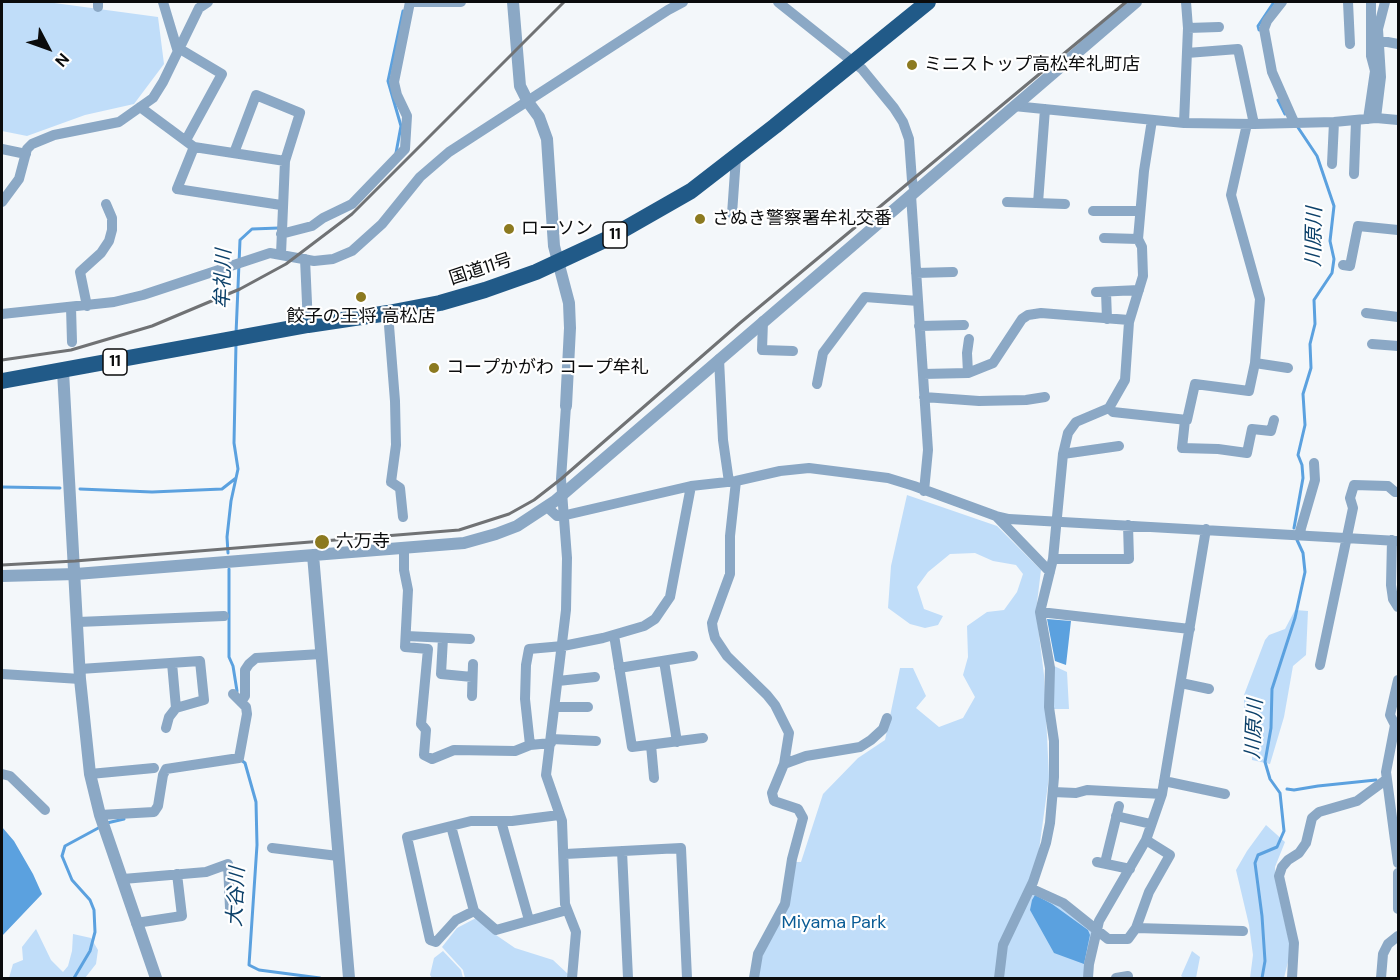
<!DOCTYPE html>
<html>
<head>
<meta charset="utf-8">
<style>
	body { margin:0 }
	#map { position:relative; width:1400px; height:980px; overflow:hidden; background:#f3f7fa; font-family:"DM Sans",sans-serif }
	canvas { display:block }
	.frame { position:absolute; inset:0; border:3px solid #0b0c0d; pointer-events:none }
	.north { position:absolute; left:18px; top:18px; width:60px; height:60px; -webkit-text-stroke:4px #fff; paint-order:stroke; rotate:131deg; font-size:16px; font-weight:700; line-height:24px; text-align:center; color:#0b0c0d }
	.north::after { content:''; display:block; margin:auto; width:21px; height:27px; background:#0b0c0d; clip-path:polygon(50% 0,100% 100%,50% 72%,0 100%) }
</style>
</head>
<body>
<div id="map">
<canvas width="1400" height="980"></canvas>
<div class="frame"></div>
<div class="north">N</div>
</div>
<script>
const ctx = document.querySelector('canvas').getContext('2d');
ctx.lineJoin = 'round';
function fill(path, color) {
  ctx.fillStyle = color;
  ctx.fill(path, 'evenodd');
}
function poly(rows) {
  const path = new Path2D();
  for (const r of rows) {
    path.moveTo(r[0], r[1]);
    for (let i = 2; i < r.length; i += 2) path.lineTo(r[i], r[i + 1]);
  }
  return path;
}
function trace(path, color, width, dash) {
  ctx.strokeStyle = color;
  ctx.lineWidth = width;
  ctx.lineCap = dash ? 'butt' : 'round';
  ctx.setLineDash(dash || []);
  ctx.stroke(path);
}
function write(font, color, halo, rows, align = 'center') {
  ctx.font = font + ' "DM Sans","Noto Sans JP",sans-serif';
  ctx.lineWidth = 4.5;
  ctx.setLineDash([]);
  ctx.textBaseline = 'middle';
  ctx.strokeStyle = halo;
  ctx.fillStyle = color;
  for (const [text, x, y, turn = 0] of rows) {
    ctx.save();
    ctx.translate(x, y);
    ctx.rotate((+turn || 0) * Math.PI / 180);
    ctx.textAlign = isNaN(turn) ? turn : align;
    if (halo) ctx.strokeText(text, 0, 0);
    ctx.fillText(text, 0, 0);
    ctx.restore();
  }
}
fill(poly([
	[2,2,47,2,158,17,164,64,134,104,85,115,27,136,2,131],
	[907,495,997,526,1041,570,1036,611,1044,675,1049,777,1039,850,1028,892,1060,906,1093,932,1084,978,758,978,761,960,796,862,801,862,823,794,858,758,885,740,900,668,913,668,926,696,916,708,939,727,963,718,975,697,963,675,968,657,967,626,987,612,1004,610,1017,592,1023,574,1016,565,993,561,975,553,950,554,928,572,917,587,924,609,943,616,938,625,925,628,910,624,888,608,891,566],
	[1295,610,1308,611,1306,655,1293,666,1284,717,1270,764,1252,760,1252,735,1260,715,1244,709,1244,695,1265,640,1269,635,1285,629],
	[1054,666,1067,672,1069,709,1053,709],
	[1266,825,1285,842,1275,867,1276,883,1291,950,1284,978,1250,978,1253,955,1249,925,1236,870,1247,851],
	[476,918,496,935,515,948,553,960,568,974,566,978,465,978,463,970,442,947,457,928],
	[36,929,51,960,63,972,68,966,72,951,73,934,91,938,98,950,96,964,85,978,9,978,13,964,23,960,22,947],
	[443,951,461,970,463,978,432,978,430,975,434,958],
	[1192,951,1200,957,1196,978,1184,978,1181,976]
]), '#c0ddf9');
fill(poly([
	[1047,619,1071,621,1066,665,1055,661],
	[2,827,14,841,33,874,42,894,2,936],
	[1035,895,1052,904,1088,930,1090,935,1084,964,1054,953,1030,910,1032,900]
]), '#5ba1df');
trace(poly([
	[1259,30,1258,26,1274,2],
	[1278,100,1285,114],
	[396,153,401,126,388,81,403,11],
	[236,334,240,240,252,229,279,228],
	[2,487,60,488],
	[80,489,152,492,222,489,236,478],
	[1294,528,1303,478,1302,465,1298,455,1305,425,1303,394,1311,368,1310,344,1315,324,1314,300,1332,273,1334,259,1330,241,1334,206,1317,156,1297,126],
	[228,553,227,537,231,501,238,469,234,443,236,343],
	[229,569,229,657,233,666,237,691],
	[241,760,245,763,256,802,257,845,249,965,259,970,320,978],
	[1287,789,1294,790,1318,786,1376,780],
	[107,823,124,819],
	[74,978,90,951,95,932,94,910,90,900,72,880,62,856,65,846,102,826],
	[1262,978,1265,961,1262,916,1255,863,1258,855,1277,847,1284,831,1280,793,1270,779,1265,762,1271,728,1272,689,1295,618,1305,572,1303,553,1297,540]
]), '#5ba1df', 3);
trace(poly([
	[163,2,178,52],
	[410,2,461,2],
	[778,2,862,69,894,108,903,122,909,139,912,181,915,191],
	[1282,2,1267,21,1264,29,1272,72,1294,122],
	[1348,2,1350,44],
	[98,7,98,2],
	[1188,28,1219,27],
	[1377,40,1398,44],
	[180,49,222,74,186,140],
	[1187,53,1238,49,1254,124],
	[1014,106,1184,123,1254,124,1334,122,1376,118,1398,120],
	[140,107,194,147,285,161],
	[1376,118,1381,77,1378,29,1385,2],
	[1368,119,1375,71,1371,56,1371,2],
	[1184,123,1188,28,1186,2],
	[194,147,177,189,281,205],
	[2,149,26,154],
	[234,153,256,95,300,113,285,161,281,254],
	[1332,164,1334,122],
	[1354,174,1356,121],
	[911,195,928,450,924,491],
	[2,202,19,179,27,149,32,144,54,135,119,122,153,98,163,82,199,8,208,2],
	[1007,202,1065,204],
	[1038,203,1045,109],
	[1093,211,1140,211],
	[732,214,736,157],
	[281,234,312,226,323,218,352,204,405,149,407,116,397,95,394,82,410,2],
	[1104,238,1138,239],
	[305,259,308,325],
	[1343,265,1350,266,1358,226,1398,230],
	[916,273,953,272],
	[1096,292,1139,290],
	[1106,292,1107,319],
	[87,306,80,272,101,253,109,241,112,230,112,218,106,204],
	[71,307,72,342],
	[388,313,395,401,396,445,391,482,400,488,403,517],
	[1366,313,1398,317],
	[2,314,114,302,143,295,270,253,314,261,333,259,352,251,382,224,420,177,449,152,668,10,683,2],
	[763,321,762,350,793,351],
	[919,326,964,325],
	[1372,344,1398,346],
	[719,359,723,440,729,482],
	[1255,363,1288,368],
	[968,373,967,353,969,339],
	[923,374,968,373,993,363,1022,319,1028,315,1041,313,1129,320],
	[817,384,823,353,865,297,918,301],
	[924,397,979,401,1026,400,1045,397],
	[566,406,561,479,567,558,566,610,546,775,562,821,565,904,576,932,572,978],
	[1109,408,1113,412,1187,420,1195,384,1249,391,1255,363,1260,299,1231,195,1247,124],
	[1185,420,1182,448,1218,449,1247,453,1252,429,1271,431,1274,420],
	[1063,454,1119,446],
	[736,481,730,536,730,574,712,623,713,630,715,638,727,656,767,695,775,705,789,733,784,764,772,793,774,801,798,809,803,818,792,859,785,904,758,954,754,978],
	[547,507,557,516,566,515,691,486,736,481,780,471,809,468,888,478,914,486,996,516,1009,519,1398,541],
	[996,516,1050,572],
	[1299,535,1315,480,1314,463],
	[1392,540,1391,585,1393,599,1398,607],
	[404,547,404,570,408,590,405,647,428,649,421,724,426,730,424,755,432,759,454,750,515,751,530,745,551,743],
	[1053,559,1129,559,1128,525],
	[1040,612,1190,629],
	[78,622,224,616],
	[614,635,632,747,703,738],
	[406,636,470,639],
	[443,638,441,674,472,677],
	[664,661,677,742],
	[172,663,176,708],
	[1320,665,1353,508,1350,498,1354,485,1388,486,1395,492,1398,492],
	[619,668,693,656],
	[80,669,200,661,204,700,176,708,169,717,166,728],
	[2,674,80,679],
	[1398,680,1390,715,1395,725,1386,772,1398,863],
	[558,681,595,677],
	[1181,683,1209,689],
	[472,696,473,664],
	[241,702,245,696,245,670,249,664,256,658,321,654],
	[555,707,588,707],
	[551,739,596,741],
	[530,745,525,699,526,665,529,649,563,646,603,638,644,626,655,619,670,597,691,486],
	[651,745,654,778],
	[784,764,806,756,860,747,871,740,883,729,887,718],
	[2,774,10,776,45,810],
	[90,774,154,768],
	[1164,781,1225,794],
	[1053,792,1076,793,1087,790,1162,794],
	[100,815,154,812,158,806,163,775,166,769,239,758,247,714,246,707,233,694],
	[1116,816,1151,824],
	[501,821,529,920],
	[451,826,474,911,496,930,567,910],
	[272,848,338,856],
	[622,851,628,978],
	[565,854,681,848,687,978],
	[1097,862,1130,869],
	[1105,863,1119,806],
	[1398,873,1398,909],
	[123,879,206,872,228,864,230,908],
	[1030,888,1063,903,1108,939,1128,939,1136,928,1149,892,1170,855,1146,840],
	[474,911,456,920,436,942,430,940,407,837,471,821,512,821,559,815],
	[136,923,182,916,177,874],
	[1136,928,1243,931],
	[999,978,1003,945,1033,882,1046,843,1050,823,1054,777,1054,741,1049,707,1050,668,1040,612,1053,559,1063,454,1068,433,1076,422,1109,408,1125,380,1129,322,1143,276,1142,247,1138,239,1144,171,1152,120],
	[1088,978,1089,964,1099,921,1146,840,1162,794,1206,529],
	[1116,978,1128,976],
	[1292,978,1294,943,1279,876,1282,867,1288,860,1299,853,1306,843,1312,818,1319,812,1357,801,1387,779],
	[1381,978,1383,954,1388,944,1398,936]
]), '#8ba8c5', 10);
trace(poly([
	[513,2,520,86,528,102,539,117,547,139,554,246,569,303,570,328,566,406],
	[63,371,80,679,90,774,100,815,156,978],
	[313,555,349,978],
	[2,576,76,574,464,543,496,534,517,526,555,501,1136,2]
]), '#8ba8c5', 12);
trace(poly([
	[2,381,308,325,388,313,440,303,485,290,536,272,607,239,691,191,775,126,928,2]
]), '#215a88', 16);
trace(poly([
	[2,360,71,350,152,326,240,289,286,264,352,214,564,2],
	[2,565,75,561,459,530,509,514,534,500,561,479,740,323,1126,2]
]), '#707274', 3);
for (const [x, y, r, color] of [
	[912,65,6,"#8c7a20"],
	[700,219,6,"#8c7a20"],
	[509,229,6,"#8c7a20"],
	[361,297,6,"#8c7a20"],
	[434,368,6,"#8c7a20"],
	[322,542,8,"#8c7a20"]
]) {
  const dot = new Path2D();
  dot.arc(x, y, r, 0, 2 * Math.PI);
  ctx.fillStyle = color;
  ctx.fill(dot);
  trace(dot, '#fff', 2);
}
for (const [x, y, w] of [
	[615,235,24],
	[115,362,24]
]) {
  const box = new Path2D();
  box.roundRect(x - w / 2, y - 13, w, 26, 4.5);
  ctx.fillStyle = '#fff';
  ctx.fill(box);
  trace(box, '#0b0c0d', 1.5);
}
write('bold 16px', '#0b0c0d', null, [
	["11",615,235],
	["11",115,362]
]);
write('18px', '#0b0c0d', '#fff', [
	["ミニストップ高松牟礼町店",924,65],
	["さぬき警察署牟礼交番",712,219],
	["ローソン",521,229],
	["餃子の王将 高松店",361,317,"center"],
	["コープかがわ コープ牟礼",446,368],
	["六万寺",336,542]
], 'left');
write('18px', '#0b0c0d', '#fff', [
	["国道11号",481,270,-18]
]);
write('18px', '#095b95', '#fff', [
	["Miyama Park",834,923]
]);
write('italic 20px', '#0c416a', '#fff', [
	["川原川",1315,237,-89],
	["牟礼川",224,279,-88],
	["川原川",1255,729,-87],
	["大谷川",237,897,-87]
]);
</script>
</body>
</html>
